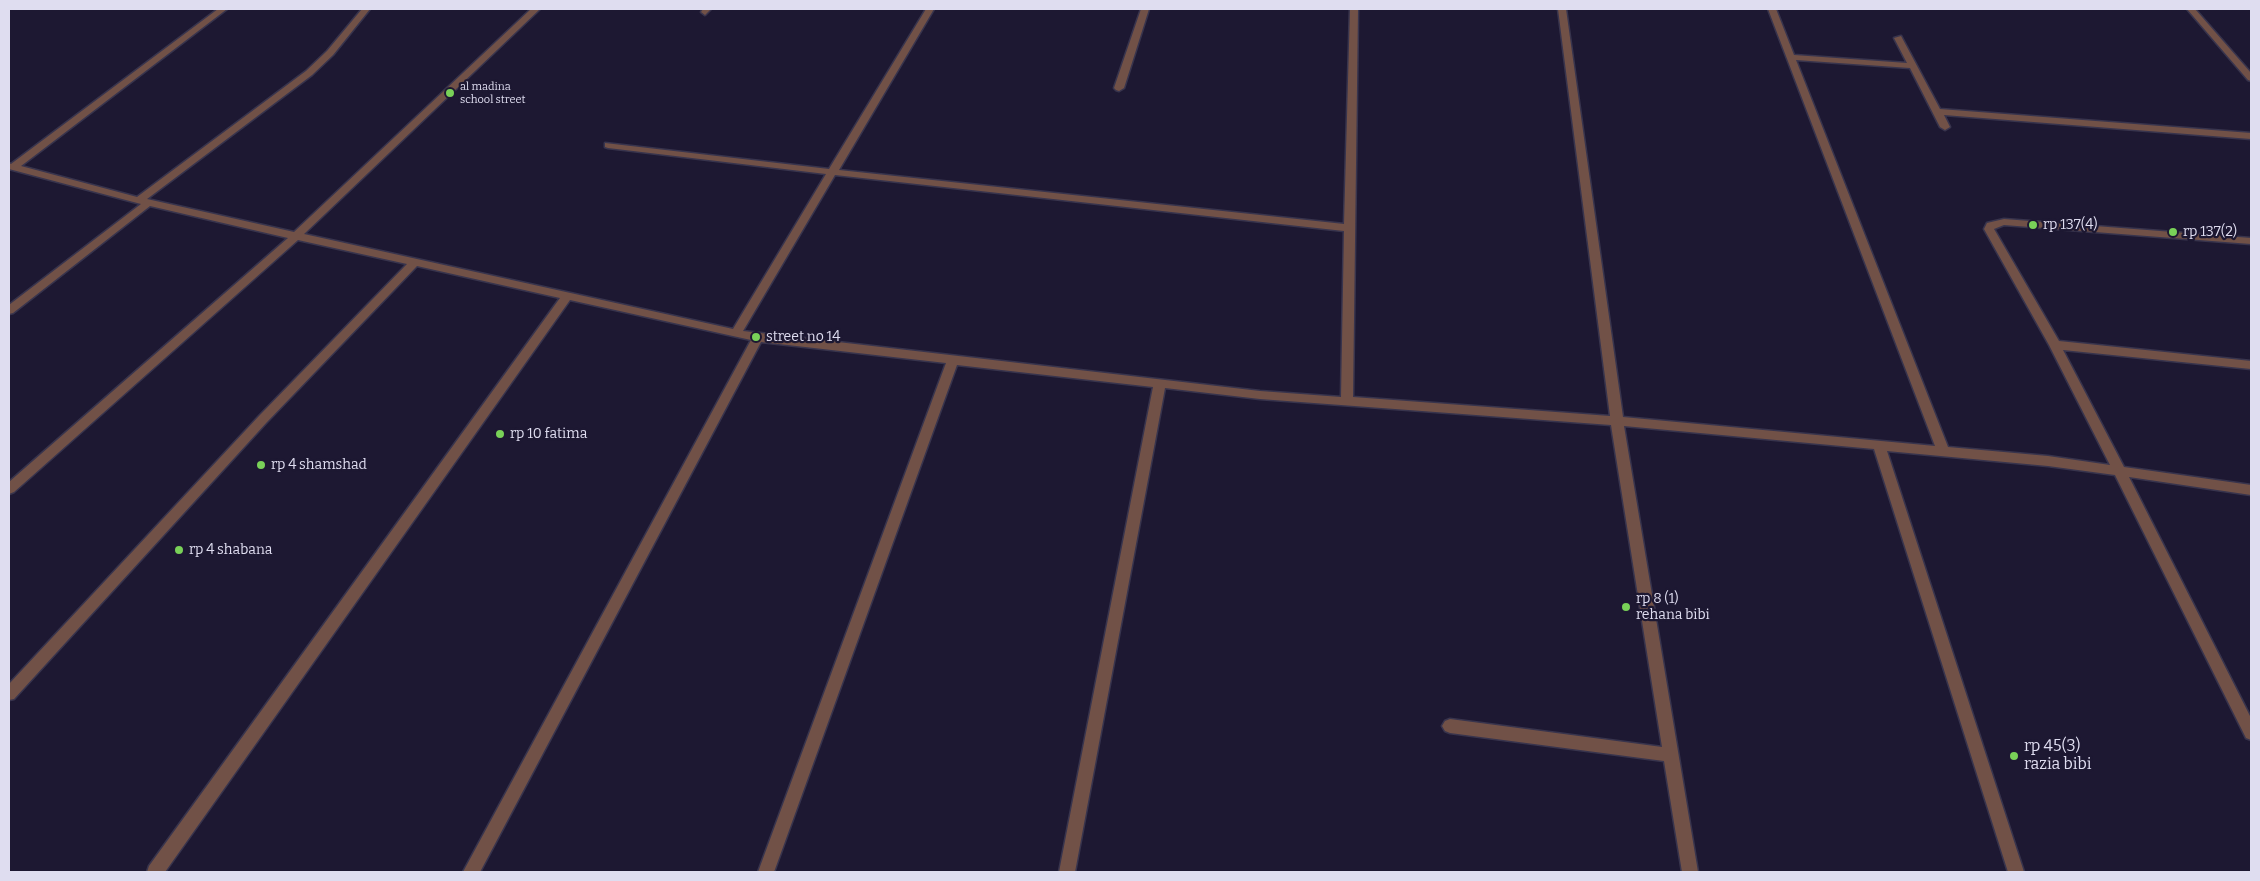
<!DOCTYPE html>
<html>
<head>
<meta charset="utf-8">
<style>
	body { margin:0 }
	#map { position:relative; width:2260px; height:881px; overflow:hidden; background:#1d1832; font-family:Bitter,serif }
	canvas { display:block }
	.frame { position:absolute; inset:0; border:10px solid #dfddf0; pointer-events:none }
</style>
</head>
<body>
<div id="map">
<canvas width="2260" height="881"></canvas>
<div class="frame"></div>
</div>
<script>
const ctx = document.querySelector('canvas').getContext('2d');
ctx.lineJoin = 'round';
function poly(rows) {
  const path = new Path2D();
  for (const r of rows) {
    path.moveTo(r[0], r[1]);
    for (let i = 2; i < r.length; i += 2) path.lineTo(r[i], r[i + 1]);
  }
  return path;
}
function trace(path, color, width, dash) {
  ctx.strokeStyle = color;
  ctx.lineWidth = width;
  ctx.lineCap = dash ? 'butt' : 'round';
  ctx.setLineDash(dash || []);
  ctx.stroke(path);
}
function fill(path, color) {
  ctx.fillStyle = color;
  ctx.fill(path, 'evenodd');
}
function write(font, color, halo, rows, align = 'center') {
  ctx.font = font + ' Bitter,serif';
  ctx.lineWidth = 4.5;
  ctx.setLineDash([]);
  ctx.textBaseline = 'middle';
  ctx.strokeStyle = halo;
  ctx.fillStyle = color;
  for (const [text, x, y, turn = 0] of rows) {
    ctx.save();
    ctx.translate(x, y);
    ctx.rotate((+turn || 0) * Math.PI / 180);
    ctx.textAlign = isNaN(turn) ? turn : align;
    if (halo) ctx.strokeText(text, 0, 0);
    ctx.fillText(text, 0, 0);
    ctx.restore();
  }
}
const minor = poly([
	[218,9,227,9,21,166,137,197,306,71,327,51,362,9,370,9,333,55,312,75,147,199,294,232,531,9,540,9,304,234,733,329,826,174,608,148,605,147,605,143,829,169,926,9,934,9,839,170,1344,224,1350,9,1358,9,1353,397,1610,416,1558,9,1566,9,1623,417,1935,446,1768,9,1776,9,1794,55,1907,63,1894,38,1901,36,1940,109,2251,133,2251,139,1944,115,1950,127,1945,130,1940,127,1910,68,1796,60,1948,447,2048,456,2110,465,2049,345,1984,229,1987,223,2004,219,2251,238,2251,244,2004,225,1994,229,2059,341,2251,361,2251,369,2063,350,2124,467,2251,485,2251,495,2129,477,2251,718,2251,740,2246,738,2115,475,2048,466,1887,451,2024,872,2008,872,1874,449,1624,426,1698,872,1682,872,1664,761,1450,733,1445,731,1442,726,1445,721,1450,719,1662,747,1611,425,1260,399,1165,388,1075,872,1059,872,1153,387,957,365,774,872,758,872,946,363,761,342,480,872,463,872,751,340,570,300,165,872,147,872,149,866,560,298,417,266,267,422,14,699,9,700,9,684,259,416,407,264,298,240,14,492,9,494,9,482,288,238,150,206,13,313,9,314,9,305,141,204,9,169,9,163,11,164,218,9],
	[835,175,1344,231,1341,397,1260,391,743,331,835,175],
	[703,9,711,9,705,15,701,12,703,9],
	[1141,9,1149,9,1124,88,1119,91,1116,90,1114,88,1141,9],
	[2187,9,2195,9,2251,73,2251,81,2248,80,2187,9]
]);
trace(minor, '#38344d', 3);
fill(minor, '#715147');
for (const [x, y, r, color] of [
	[450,93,5,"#79d158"],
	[2033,225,5,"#79d158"],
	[2173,232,5,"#79d158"],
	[756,337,5,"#79d158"],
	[500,434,5,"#79d158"],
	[261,465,5,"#79d158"],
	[179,550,5,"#79d158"],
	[1626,607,5,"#79d158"],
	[2014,756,5,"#79d158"]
]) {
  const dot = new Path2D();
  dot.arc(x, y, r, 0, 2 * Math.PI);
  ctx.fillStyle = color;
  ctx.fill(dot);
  trace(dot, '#1d1832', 2);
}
write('11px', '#dfddf0', '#1d1832', [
	["al madina",460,87],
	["school street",460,100]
], 'left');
write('14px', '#dfddf0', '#1d1832', [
	["rp 137(4)",2043,225],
	["rp 137(2)",2183,232],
	["street no 14",766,337],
	["rp 10 fatima",510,434],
	["rp 4 shamshad",271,465],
	["rp 4 shabana",189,550],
	["rp 8 (1)",1636,599],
	["rehana bibi",1636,615]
], 'left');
write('16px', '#dfddf0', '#1d1832', [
	["rp 45(3)",2024,747],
	["razia bibi",2024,765]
], 'left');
</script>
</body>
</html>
